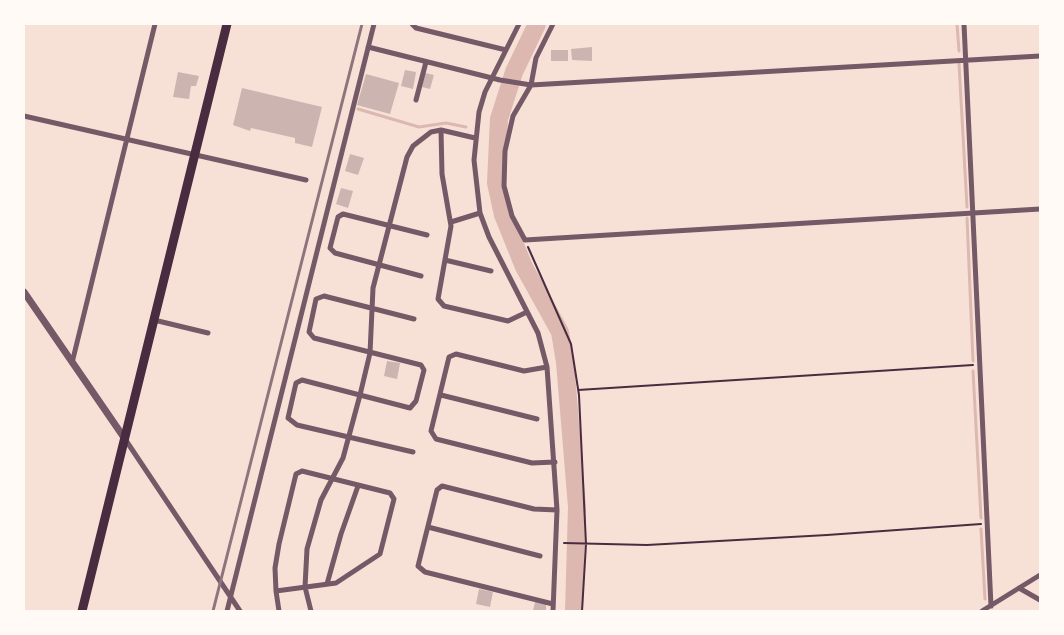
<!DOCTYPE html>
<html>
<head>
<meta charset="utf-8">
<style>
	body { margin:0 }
	#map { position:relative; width:1064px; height:635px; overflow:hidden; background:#f7e1d7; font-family:Jost,sans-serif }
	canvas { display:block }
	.frame { position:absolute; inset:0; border:25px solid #fffaf5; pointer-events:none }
</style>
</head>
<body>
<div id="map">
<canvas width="1064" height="635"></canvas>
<div class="frame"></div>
</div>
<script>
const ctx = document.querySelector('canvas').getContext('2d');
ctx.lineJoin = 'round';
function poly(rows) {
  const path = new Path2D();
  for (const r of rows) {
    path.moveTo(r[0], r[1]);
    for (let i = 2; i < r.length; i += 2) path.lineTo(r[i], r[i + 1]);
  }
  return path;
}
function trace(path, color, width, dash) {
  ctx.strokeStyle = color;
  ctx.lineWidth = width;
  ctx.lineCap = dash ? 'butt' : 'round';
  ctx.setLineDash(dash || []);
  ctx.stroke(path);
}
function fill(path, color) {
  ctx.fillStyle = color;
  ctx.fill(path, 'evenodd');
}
trace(poly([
	[957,24,959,51],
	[959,64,967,207],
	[358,109,419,127,446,123,466,127],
	[491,133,497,135],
	[967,218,973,361],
	[973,371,981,518],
	[981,529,985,599]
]), '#dcb8b0', 3);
trace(poly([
	[537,24,514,72,499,119,496,183,503,215,524,267,560,332,565,362,577,507,574,611]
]), '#dcb8b0', 18);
fill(poly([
	[592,47,592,61,572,60,571,49],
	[551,50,568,50,568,61,551,61],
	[405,70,416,72,413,89,401,86],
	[178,72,199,76,196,86,191,86,189,99,173,97],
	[425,73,434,75,430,89,422,87],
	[366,74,399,83,390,114,357,105],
	[242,88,322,107,312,147,295,143,295,138,251,128,250,131,233,125],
	[350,154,364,158,358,175,345,171],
	[341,188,353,191,348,208,336,204],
	[387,361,400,363,397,379,384,376],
	[479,589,493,592,490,607,476,604],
	[535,602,546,604,546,611,533,611]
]), '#ccb4b1');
trace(poly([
	[528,247,571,344,579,395,586,544,582,611],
	[578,390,973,365],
	[564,543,647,545,827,535,981,524]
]), '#4a2c40', 2);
trace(poly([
	[412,24,416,28,506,50],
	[519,24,485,92,479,112,474,160,480,213,489,237,538,333,547,367,557,510,553,611],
	[553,24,536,58,531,85,513,116,505,151,504,186,512,216,525,240,1040,209],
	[964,24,991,606],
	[368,47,500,80,531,85,1040,56],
	[416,100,426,62],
	[24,116,306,180],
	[441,130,442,174,451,226,438,299,444,306,508,321,527,312],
	[451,222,480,213],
	[445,260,491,271],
	[421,276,335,253,330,248,338,217,343,214,427,235],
	[154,320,208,333],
	[72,363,155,24],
	[547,367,524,371,456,354,449,357,431,431,436,439,532,463,555,462],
	[441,395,537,419],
	[125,439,240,611],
	[413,452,297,425,288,418,296,383,302,380,410,408,416,401,424,370,421,365,314,338,309,332,316,299,324,296,414,319],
	[428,527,540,556],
	[327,584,341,534,358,486],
	[1019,588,1040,600],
	[276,591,336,583,380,554,394,499,390,493,302,471,296,474,279,544,275,568,276,591,279,611],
	[553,604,425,572,418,566,437,490,442,486,534,509,557,510],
	[227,611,374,24],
	[311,611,305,587,307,549,321,500,343,458,360,395,370,353,373,288,407,157,413,146,431,132,441,130,475,138],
	[982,611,1040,575]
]), '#755966', 5);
trace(poly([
	[24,292,125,439]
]), '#755966', 7);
trace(poly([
	[82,611,227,24]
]), '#4a2c40', 9);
trace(poly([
	[213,611,362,24]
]), '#8f747c', 3);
</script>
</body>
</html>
